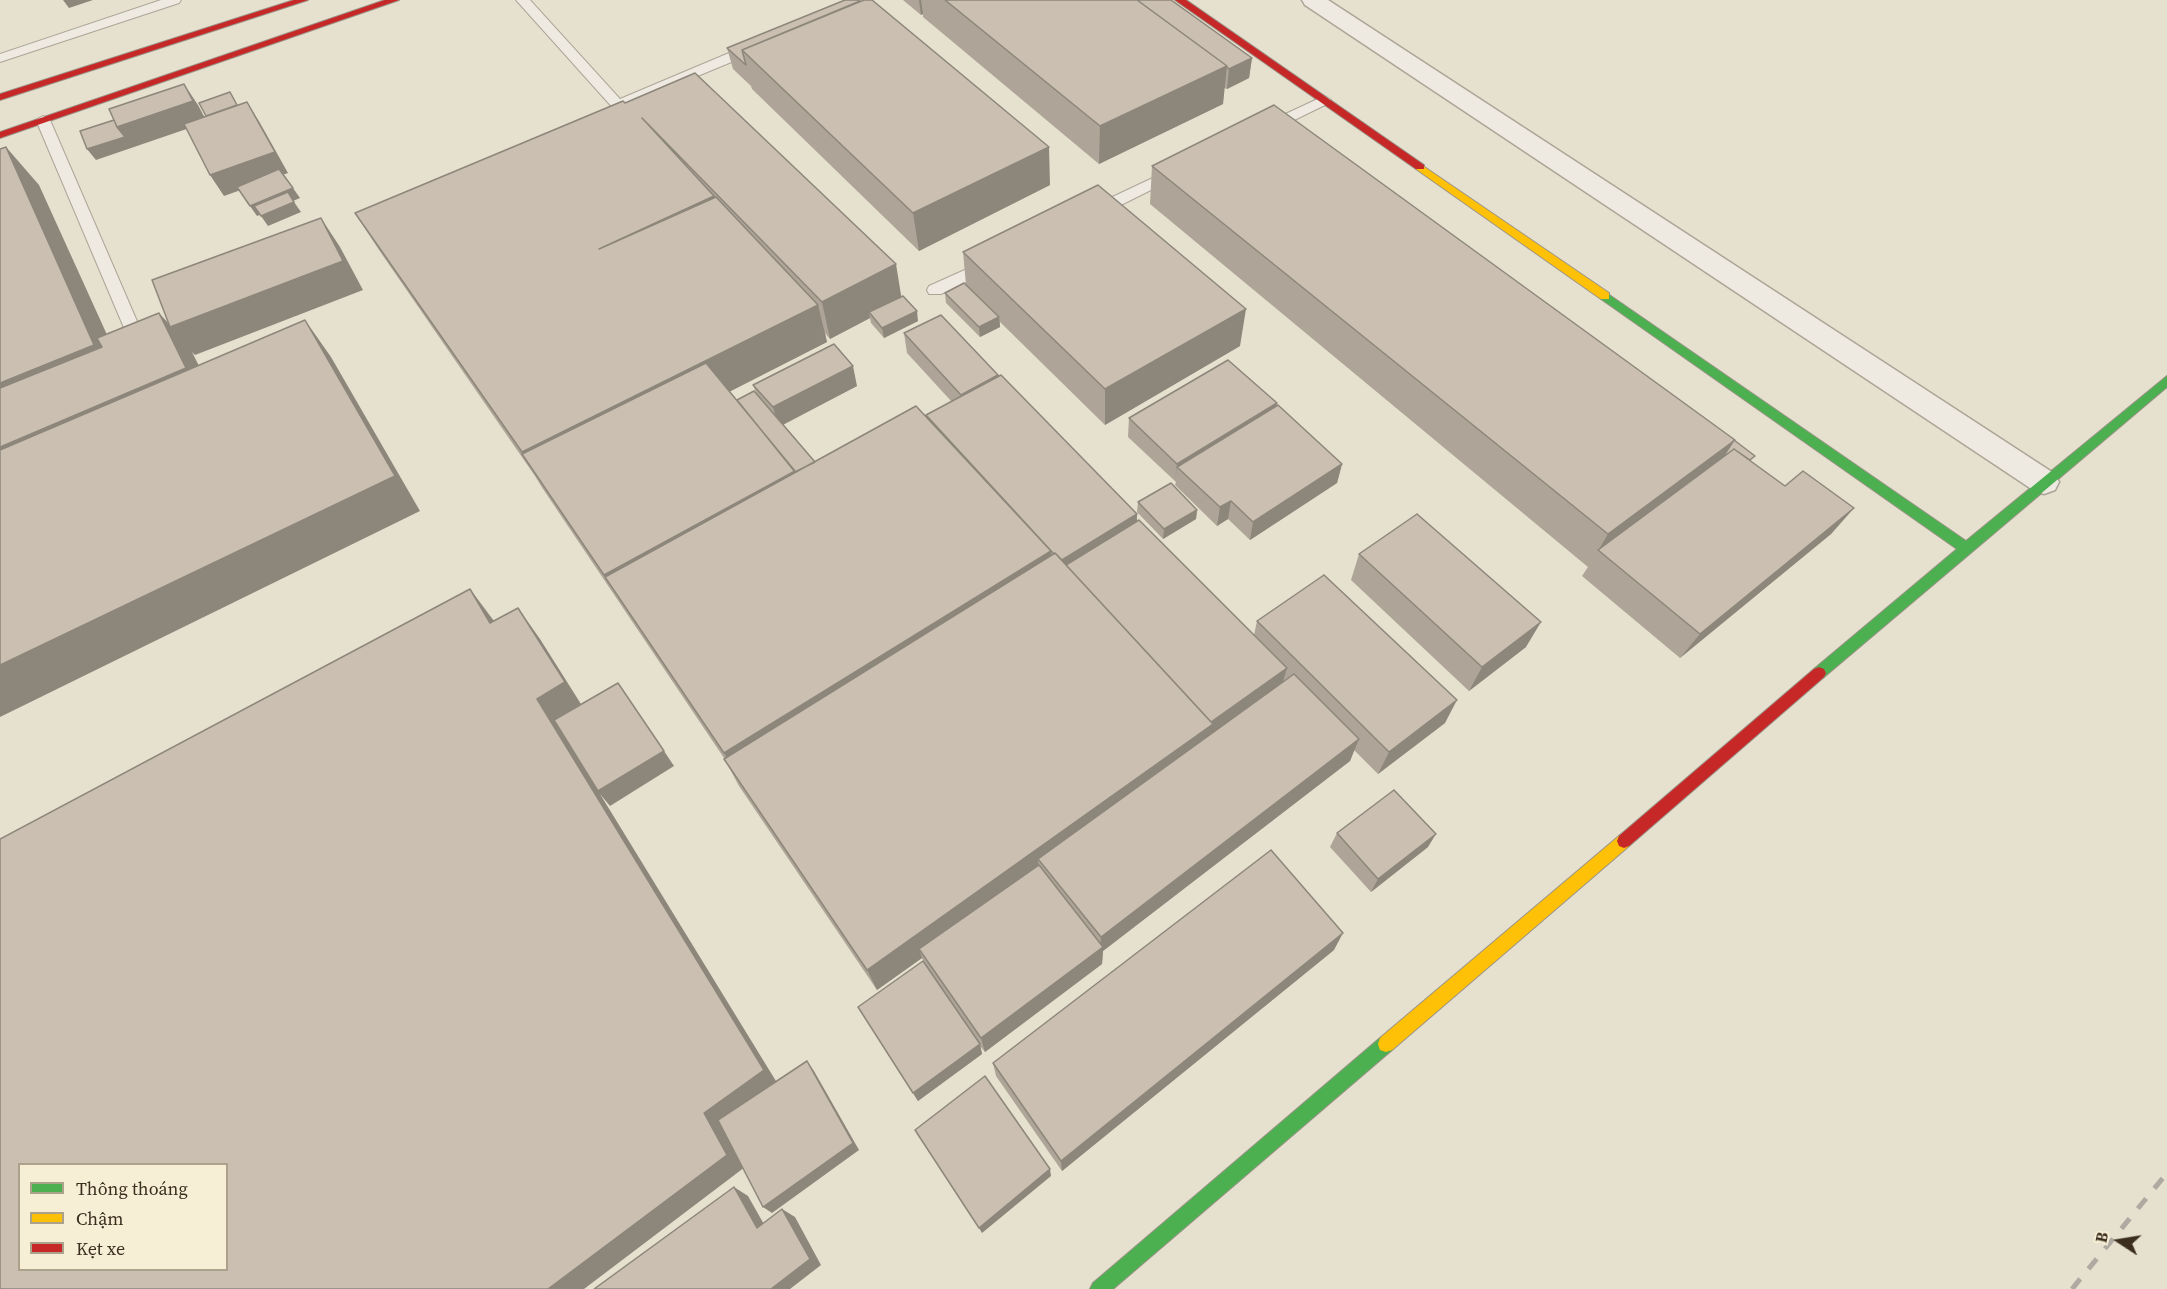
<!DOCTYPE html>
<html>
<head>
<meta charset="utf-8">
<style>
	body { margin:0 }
	#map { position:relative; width:2167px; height:1289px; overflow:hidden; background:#e6e0cf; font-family:"Source Serif 4",serif }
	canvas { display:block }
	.legend { position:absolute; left:18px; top:1163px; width:210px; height:108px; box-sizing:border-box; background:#f7efd5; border:2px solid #aca28c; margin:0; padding:8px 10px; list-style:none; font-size:18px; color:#3b2e1f }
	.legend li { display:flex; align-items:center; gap:12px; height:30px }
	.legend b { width:30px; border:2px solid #aca28c }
	.north { position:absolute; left:2089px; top:1211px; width:60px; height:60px; -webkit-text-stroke:4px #f7efd5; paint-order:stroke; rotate:282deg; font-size:16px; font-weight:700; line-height:24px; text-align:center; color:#3b2e1f }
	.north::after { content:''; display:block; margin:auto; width:21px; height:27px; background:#3b2e1f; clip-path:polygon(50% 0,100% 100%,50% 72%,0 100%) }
</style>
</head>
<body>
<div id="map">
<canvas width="2167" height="1289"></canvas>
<ul class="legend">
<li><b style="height:8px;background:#4caf50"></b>Thông thoáng</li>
<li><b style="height:8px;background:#ffc107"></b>Chậm</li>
<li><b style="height:8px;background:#c62828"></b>Kẹt xe</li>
</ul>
<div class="north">B</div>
</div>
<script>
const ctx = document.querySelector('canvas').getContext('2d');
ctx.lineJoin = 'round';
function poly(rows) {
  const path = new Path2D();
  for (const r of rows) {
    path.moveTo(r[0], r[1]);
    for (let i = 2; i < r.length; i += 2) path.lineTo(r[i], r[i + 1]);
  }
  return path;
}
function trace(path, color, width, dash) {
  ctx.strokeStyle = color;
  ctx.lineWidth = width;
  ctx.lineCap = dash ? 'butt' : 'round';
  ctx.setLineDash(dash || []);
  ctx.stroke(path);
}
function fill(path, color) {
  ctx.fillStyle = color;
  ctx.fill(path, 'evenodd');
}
const lane = poly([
	[161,0,181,0,179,3,0,62,0,54,161,0],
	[516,0,530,0,620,99,748,45,758,45,760,48,758,51,618,109,613,108,516,0],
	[1324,96,1331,100,1329,103,1272,131,1262,131,1260,128,1262,125,1324,96],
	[43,116,50,120,149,349,147,353,135,353,133,349,36,120,43,116],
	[1176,167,1183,172,1181,175,1099,216,1089,216,1086,212,1089,208,1176,167],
	[987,260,993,261,995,265,993,269,941,294,929,294,927,290,929,286,987,260]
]);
const street = poly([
	[1302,0,1328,0,2055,474,2059,482,2055,490,2044,494,2033,490,1305,5,1302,0]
]);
const fast = poly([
	[1605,292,1966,541,2167,376,2167,387,1824,677,1819,679,1814,677,1812,673,1814,669,1957,549,1601,299,1599,296,1605,292],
	[1386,1036,1392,1038,1394,1044,1392,1050,1113,1289,1090,1289,1093,1283,1380,1038,1386,1036]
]);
const slow = poly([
	[1420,164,1609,293,1609,299,1601,299,1416,169,1416,165,1420,164],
	[1624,834,1629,836,1631,841,1629,846,1392,1050,1386,1052,1380,1050,1378,1044,1380,1038,1619,836,1624,834]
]);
const jam = poly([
	[294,0,308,0,0,100,0,94,294,0],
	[385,0,399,0,0,138,0,132,385,0],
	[1175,0,1186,0,1424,165,1424,169,1416,169,1175,0],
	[1819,667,1824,669,1826,673,1824,677,1629,846,1624,848,1619,846,1617,841,1619,836,1814,669,1819,667]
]);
trace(lane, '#aba597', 2);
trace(street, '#aba597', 3);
trace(fast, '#9b9488', 2);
trace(slow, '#9b9488', 2);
trace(jam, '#9b9488', 2);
fill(lane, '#eeeae1');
fill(street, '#eeeae1');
fill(fast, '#4caf50');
fill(slow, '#ffc107');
fill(jam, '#c62828');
trace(poly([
	[2072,1289,2167,1173]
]), '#aeaaa1', 5, [13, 13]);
fill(poly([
	[845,0,1050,185,919,251,752,89,751,86,733,69,727,48],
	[903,0,1171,0,1252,58,1249,78,1227,89,1224,88,1223,104,1099,164,923,17,923,14,921,15],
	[625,103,901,297,918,321,884,338,871,323,870,318,830,339,825,333,827,342,729,392,737,400,756,393,753,385,857,386,783,424,815,462,926,417,926,415,952,402,907,353,904,333,998,376,1137,514,1137,521,1254,635,1257,621,1445,723,1378,774,1354,750,1350,761,1103,951,1102,964,985,1052,980,1046,982,1054,918,1101,858,1007,924,963,922,958,877,990,739,786,724,758,543,489,535,476,379,250,355,213],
	[1152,166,1734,440,1751,461,1785,486,1854,508,1831,534,1680,658,1582,576,1588,567,1150,204],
	[963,252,1240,346,1105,425,1000,322,1000,327,980,337,946,303,945,293,966,285],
	[1277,403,1276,406,1342,464,1337,483,1250,540,1228,519,1217,526,1175,485,1176,482,1128,437,1129,418],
	[1138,502,1197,510,1196,519,1163,539,1137,512],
	[1359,554,1526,647,1469,691,1351,580],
	[1337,833,1428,847,1371,892,1330,847],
	[1334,950,1062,1171,996,1076,993,1063]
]), '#aea497');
fill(poly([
	[63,0,93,0,69,8],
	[919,0,921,0,923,14,921,15],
	[1252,58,1249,78,1227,89,1229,69],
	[1227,66,1223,104,1099,164,1100,126],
	[184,84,198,105,207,122,96,160,87,149,117,127],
	[247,102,260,123,288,173,224,196,210,175],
	[6,147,39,185,128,381,0,436,0,371],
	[1049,147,1050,185,919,251,913,213],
	[293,188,300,198,257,216,250,206],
	[714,196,725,234,599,249],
	[294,202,301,212,268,226,261,216],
	[321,218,340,247,363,290,195,355,192,352,218,404,0,499,0,447,159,313,171,326],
	[896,264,902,301,869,312,870,318,830,339,822,302],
	[818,305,827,342,544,486,522,452],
	[1246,309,1240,346,1105,425,1105,389],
	[917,311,918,321,884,338,882,328],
	[999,317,1000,327,980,337,979,327],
	[305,320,331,357,420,511,0,717,0,665],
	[853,366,857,386,779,427,773,407],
	[998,375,1000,395,963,414,961,395],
	[1277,403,1273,422,1177,467,1175,482,1177,464],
	[1735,440,1711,474,1598,551,1608,534],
	[1342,464,1337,483,1250,540,1253,522],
	[795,471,796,475,609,583,604,575],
	[1231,501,1228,519,1217,526,1220,507],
	[1854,508,1831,534,1680,658,1700,634],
	[1197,510,1196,519,1163,539,1164,529],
	[1137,514,1136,540,1076,577,1060,561],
	[1051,551,1052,584,740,781,724,753],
	[470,589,494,621,490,623],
	[518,608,540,639,586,712,664,751,674,766,610,806,600,794,779,1086,745,1167,584,1289,548,1289,704,1113,537,699],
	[1541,622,1526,647,1469,691,1482,667],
	[1287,668,1280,692,1038,859,1039,874,919,949,922,958,877,990,867,970],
	[1457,700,1445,723,1378,774,1389,752],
	[1359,739,1350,761,1103,951,1102,964,985,1052,981,1038,1100,949,1101,937],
	[1436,834,1428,847,1371,892,1378,879],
	[1343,933,1334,950,1062,1171,1061,1161],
	[980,1044,982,1054,918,1101,913,1093],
	[807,1061,814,1071,859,1150,772,1213,763,1207],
	[1050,1169,1051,1176,982,1233,979,1228],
	[734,1187,748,1196,770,1235,757,1228],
	[782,1209,795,1217,821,1265,790,1289,771,1289]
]), '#8d867b');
const building = poly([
	[845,0,859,0,860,1,742,50,746,65,727,48,845,0],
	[864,0,872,0,1049,147,913,213,742,50,864,0],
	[945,0,1137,0,1227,66,1100,126,945,0],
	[1137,0,1171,0,1252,58,1229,69,1226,66,1227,66,1137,0],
	[695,73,896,264,822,302,642,118,714,196,599,249,716,197,818,305,522,452,355,213,623,101,625,103,695,73],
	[184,84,193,101,117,127,109,109,184,84],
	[230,92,237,105,206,116,199,103,230,92],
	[247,102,275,152,210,175,184,124,247,102],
	[1274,105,1735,440,1608,534,1152,166,1274,105],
	[114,120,117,127,125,137,87,149,80,131,114,120],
	[6,147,94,345,0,383,0,149,6,147],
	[279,169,293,188,250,206,237,187,279,169],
	[1098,185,1246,309,1105,389,963,252,1098,185],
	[288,192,294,202,261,216,254,206,288,192],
	[321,218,343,261,170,327,152,280,321,218],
	[964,283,999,317,979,327,945,293,964,283],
	[903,296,917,311,882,328,869,312,903,296],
	[159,313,186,368,0,447,0,388,102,347,97,338,159,313],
	[941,315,998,375,961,395,904,333,941,315],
	[305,320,395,476,0,665,0,450,305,320],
	[834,344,853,366,773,407,753,385,834,344],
	[1228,360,1277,403,1177,464,1129,418,1228,360],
	[706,363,795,471,604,575,522,454,706,363],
	[1001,375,1137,514,1062,560,1055,553,1054,554,926,415,1001,375],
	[754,391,815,462,795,472,737,400,754,391],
	[1278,405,1342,464,1253,522,1231,501,1220,507,1177,467,1278,405],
	[916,406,1051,551,724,753,605,577,916,406],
	[1734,440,1755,456,1750,460,1734,449,1723,457,1734,440],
	[1734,449,1785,486,1803,471,1854,508,1700,634,1598,550,1734,449],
	[1171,483,1197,510,1164,529,1138,502,1171,483],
	[1417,514,1541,622,1482,667,1359,554,1417,514],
	[1139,520,1287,668,1211,722,1066,565,1139,520],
	[1055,553,1213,724,867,970,724,759,1055,553],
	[1324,575,1457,700,1389,752,1257,621,1324,575],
	[470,589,490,623,518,608,565,682,537,699,764,1070,704,1113,727,1155,548,1289,0,1289,0,839,470,589],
	[20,1164,226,1164,226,1269,20,1269,20,1164],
	[1294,674,1359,739,1101,937,1038,859,1294,674],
	[618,683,664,751,598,791,554,720,618,683],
	[1394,790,1436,834,1378,879,1337,833,1394,790],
	[1271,850,1343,933,1061,1161,993,1063,1271,850],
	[1039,865,1103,947,981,1038,919,949,1039,865],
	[923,961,980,1044,913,1093,858,1007,923,961],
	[807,1061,853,1143,763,1207,718,1120,807,1061],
	[985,1076,1050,1169,979,1228,915,1130,985,1076],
	[734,1187,757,1228,782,1209,810,1259,771,1289,594,1289,734,1187]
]);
fill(building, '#cabfb0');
trace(building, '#8d867b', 1.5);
</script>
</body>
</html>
